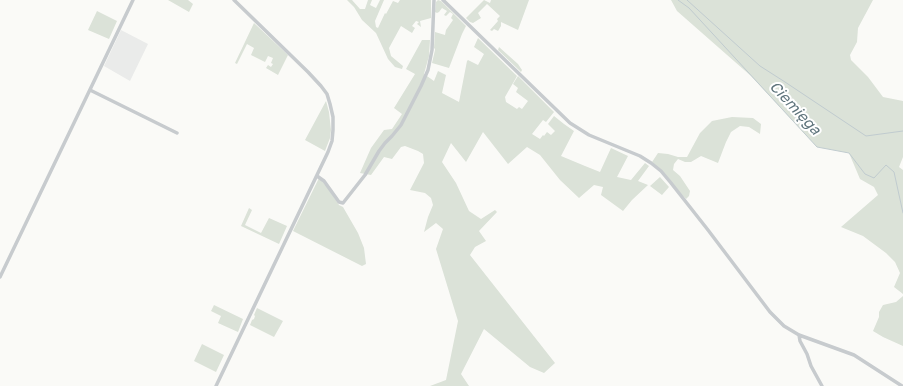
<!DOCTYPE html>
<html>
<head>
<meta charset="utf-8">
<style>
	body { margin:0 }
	canvas { display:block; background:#fafaf7 }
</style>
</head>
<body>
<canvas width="903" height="386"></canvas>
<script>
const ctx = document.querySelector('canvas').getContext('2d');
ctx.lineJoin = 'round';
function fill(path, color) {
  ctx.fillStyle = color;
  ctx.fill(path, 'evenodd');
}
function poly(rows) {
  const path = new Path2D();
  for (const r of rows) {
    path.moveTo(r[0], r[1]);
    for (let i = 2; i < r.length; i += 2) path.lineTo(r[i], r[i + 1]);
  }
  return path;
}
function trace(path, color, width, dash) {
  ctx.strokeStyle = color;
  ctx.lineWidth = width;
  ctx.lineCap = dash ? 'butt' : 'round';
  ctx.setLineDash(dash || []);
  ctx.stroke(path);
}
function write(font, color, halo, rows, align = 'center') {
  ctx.font = font + ' "Golos Text",sans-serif';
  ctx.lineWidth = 4;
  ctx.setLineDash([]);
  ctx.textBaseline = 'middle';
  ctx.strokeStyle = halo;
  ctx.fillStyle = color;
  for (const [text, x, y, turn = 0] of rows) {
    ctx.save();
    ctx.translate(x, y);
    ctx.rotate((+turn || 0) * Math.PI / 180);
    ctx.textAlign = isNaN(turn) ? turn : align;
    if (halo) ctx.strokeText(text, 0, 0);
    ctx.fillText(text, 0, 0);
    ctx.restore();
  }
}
fill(poly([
	[121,30,148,44,130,81,104,66]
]), '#eaebea');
fill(poly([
	[168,0,188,0,193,4,189,12],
	[347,0,352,0,360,9,365,9,368,0,372,0,370,5,376,8,380,0,384,0,375,21,376,27,378,28,385,13,386,14,393,1,398,3,400,0,431,0,431,18,420,21,421,27,417,24,419,22,416,21,412,26,415,28,412,33,401,26,389,48,391,56,403,66,402,69,395,67,388,59,376,33,362,20,354,7],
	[438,0,441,1,466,26,462,34,449,68,432,63,435,50,435,49,434,48,435,32,445,35,446,30,453,20,451,18,453,14,450,12,446,16,444,15,447,11,442,8,439,12,437,13,435,12,436,2],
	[484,0,490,3,491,0,529,0,518,30,501,22,501,26,498,31,494,29,492,31,490,30,498,21,497,19,500,16,487,4,478,13,481,18,473,23,470,22,466,18],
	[671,0,873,0,858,28,857,42,850,55,851,60,868,77,883,97,903,101,903,157,899,167,903,170,903,294,894,287,900,273,895,262,886,253,863,236,841,227,878,195,874,187,860,179,849,153,817,147,751,76,677,11],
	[97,11,117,21,109,39,88,30],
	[254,23,288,55,278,75,266,68,268,65,271,67,273,64,271,63,273,58,268,56,265,62,251,55,254,48,247,44,237,64,235,63],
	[478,38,517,76,505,97,506,102,517,109,519,107,522,109,528,101,516,92,518,88,513,84,518,76,554,112,546,122,543,120,532,134,540,139,543,135,544,136,547,132,551,135,555,131,548,124,554,116,564,124,574,131,561,156,585,166,600,172,611,148,628,156,617,177,631,180,645,163,649,166,638,181,648,185,632,200,623,211,601,195,603,187,594,185,579,198,560,180,540,155,527,147,508,164,483,132,466,162,451,143,442,162,456,183,469,211,481,219,495,210,497,212,479,231,486,241,475,247,470,255,555,363,544,373,530,367,484,329,461,374,469,386,430,386,446,380,458,321,436,249,443,229,436,223,424,232,428,217,433,205,431,198,425,193,410,190,424,163,423,154,418,151,405,146,401,147,392,159,384,157,371,175,360,173,371,148,384,130,392,129,402,114,394,108,415,74,406,69,422,40,430,40,429,56,424,74,434,81,438,71,446,75,442,93,459,102,467,61,468,60,478,65,484,54,474,47],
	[499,47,518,64,522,70,521,72,498,50],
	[326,101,329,112,331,130,330,138,325,151,305,140],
	[732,117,753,118,761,124,760,134,749,127,740,126,731,132,726,142,718,163,701,156,691,162,685,162,678,159,674,164,673,170,680,176,690,191,689,196,686,199,652,162,658,153,668,154,678,157,687,157,700,133,712,121],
	[660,177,669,187,662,195,650,186],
	[319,178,328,188,339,205,343,207,358,233,364,248,366,264,362,266,293,231],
	[249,208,252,210,245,225,261,233,269,218,287,226,279,244,241,226],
	[903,296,903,346,883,337,873,331,879,317,879,312,883,305,896,302],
	[214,305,243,319,238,332,218,323,221,316,211,311],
	[257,308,283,321,274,337,250,325,252,320,254,319,255,316,254,315],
	[202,344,224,355,216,372,194,361]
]), '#dbe2d8');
trace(poly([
	[678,0,689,8,817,147,849,153,865,174,874,178,886,165,894,172,903,213],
	[687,0,760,66,785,82,866,136,903,131]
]), '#c0cbcf', 1);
trace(poly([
	[443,0,570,123,589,135,640,156,651,163,661,171,671,183,708,230,770,312,784,326,799,335,854,355,902,386],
	[90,90,177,133],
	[317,176,324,181,339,202,343,203,365,175,379,151,385,143,392,136,401,125,421,86,428,70,432,50,434,0],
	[0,277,133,0],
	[799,335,800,341,807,354,811,366,822,386],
	[216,386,328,152,332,141,333,130,333,117,330,104,327,94,321,86,308,72,234,0]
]), '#c7cbce', 3.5);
write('italic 15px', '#5f747c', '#fff', [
	["Ciemięga",795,108,47]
]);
</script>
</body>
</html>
